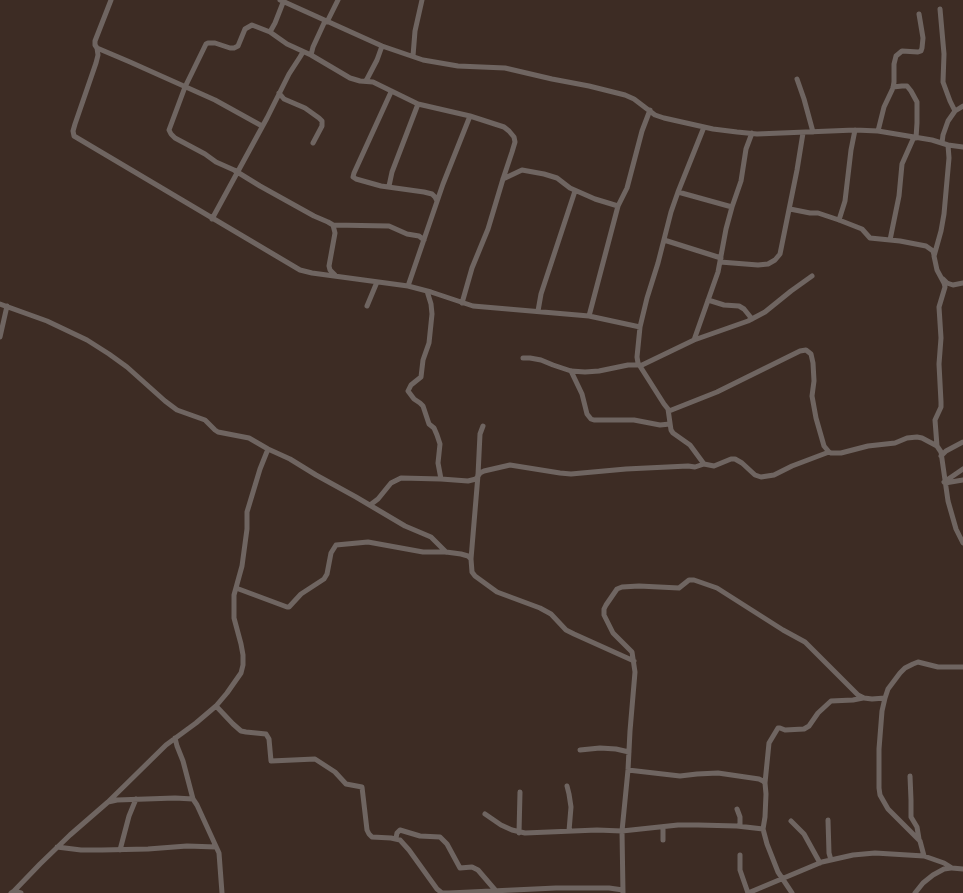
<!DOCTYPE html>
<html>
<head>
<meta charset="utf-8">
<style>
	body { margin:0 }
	canvas { display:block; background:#3d2c24 }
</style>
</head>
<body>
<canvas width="963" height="893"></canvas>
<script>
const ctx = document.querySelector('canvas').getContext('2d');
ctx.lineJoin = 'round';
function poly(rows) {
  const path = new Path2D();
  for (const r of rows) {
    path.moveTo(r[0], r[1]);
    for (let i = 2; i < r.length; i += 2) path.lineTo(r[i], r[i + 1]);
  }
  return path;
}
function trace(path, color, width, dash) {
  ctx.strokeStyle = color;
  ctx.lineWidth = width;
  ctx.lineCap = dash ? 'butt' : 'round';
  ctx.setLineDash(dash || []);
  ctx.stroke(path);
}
trace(poly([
	[111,0,95,41,95,45,97,48,130,62,215,100,262,126],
	[280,0,382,46,423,60,458,66,505,68,552,79,589,86,625,95,634,99,655,115,664,118,713,129,737,132,757,134,855,130,878,131,932,140,948,145,963,147],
	[284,0,275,23,270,32,252,25,245,29,238,46,234,48,230,48,215,43,208,43,206,44,185,87,169,130,171,134,175,138,205,154,216,162,234,170,260,186,314,216,328,222,333,225,335,233,329,266,330,270,335,275],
	[940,9,944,54,943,82,950,101,955,111],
	[327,22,338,0],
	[270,32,287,44,311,55,350,78,360,81,373,82,418,104,470,116,504,127,509,131,514,137,515,142,512,152,503,179,488,229,472,268,462,303],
	[97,48,98,55,96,63,75,124,73,131,74,136,300,270,312,273,408,286,431,292,473,306,589,316,640,327],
	[311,55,313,47,325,21],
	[413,56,415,31,422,0],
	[797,79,804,99,813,132],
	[366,81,377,60,382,46],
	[893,87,902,86,907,86,911,91,917,102,917,123,916,138],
	[391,92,354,173,353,177,356,179,381,186,424,192,432,194,435,197,437,201],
	[279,93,284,99,305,108,319,118,322,121,322,126,313,143],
	[704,127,678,192,671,212,658,263,647,298,640,327,637,357,638,363,664,404,668,409,671,430,673,433,690,445,704,464,714,466,731,459,735,459,742,463,755,475,761,477,774,475,792,466,829,452],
	[878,131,884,107,893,88,894,82,894,64,896,56,902,51,918,52,921,51,922,48,923,38,919,14],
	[942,143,943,135,948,121,955,111,963,106],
	[948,145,949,158,944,214,941,231,934,256,937,270,944,283,945,287,939,307,941,338,939,364,941,402,941,407,935,420,937,446,941,452,948,501,956,529,963,543],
	[503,179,522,170,544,174,557,178,570,188,595,199,618,206],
	[389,186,392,172,418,104],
	[678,192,732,207],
	[790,209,810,213,818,213,839,220,862,229,870,238,900,241,926,246,933,251,934,255],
	[212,219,267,118,289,74,300,57,303,52],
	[839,220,845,201,851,150,855,130],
	[333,225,389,226,407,234,419,236,424,240],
	[664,240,721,258],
	[890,240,899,196,902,164,914,137],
	[720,262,758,265,768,264,775,260,780,254,797,170,803,133],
	[943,279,947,283,953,285,963,283],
	[408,286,443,184,470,116],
	[427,291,431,304,432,314,429,343,423,360,421,377,411,385,408,391,414,399,420,403,423,406,429,424,434,428,437,435,440,444,438,463,441,479],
	[708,300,724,305,739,306,744,309,752,319],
	[0,304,47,321,87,340,109,354,127,367,165,401,177,410,205,420,215,430,218,432,249,438,268,449,290,459,316,475,356,497,405,526,431,537,446,552],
	[367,306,377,282],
	[538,311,541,294,575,191],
	[589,316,618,206,627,188,642,131,650,110],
	[0,337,7,306],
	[694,340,718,272,726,229,732,207,741,181,746,149,752,133],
	[523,358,530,358,541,360,553,365,571,371,585,372,599,371,628,365,639,365],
	[640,366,694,340,748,321,765,312,791,291,812,276],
	[571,371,582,394,587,414,591,419,594,420,634,420,660,425,670,424],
	[669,411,717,392,800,351,806,350,811,354,813,363,814,381,812,396,816,418,824,446,829,452,831,453,841,453,868,446,895,443,907,438,917,437,922,438,937,446],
	[941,456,946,451,963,442],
	[944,482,963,469],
	[945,483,963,480],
	[370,505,378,499,391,483,401,478,441,479,468,481,476,479,480,473,484,471,510,465,560,473,571,474,626,469,688,466,695,467,704,464],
	[471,559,478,475,480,434,483,426],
	[236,588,287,607,289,607,301,594,324,579,327,574,331,553,336,545,368,542,423,552,446,552,461,554,468,556,471,559,472,572,475,576,497,592,540,608,551,614,566,630,574,634,634,661],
	[216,706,233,724,241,731,246,732,266,734,269,739,271,761,315,759,335,772,346,784,362,787,367,830,369,834,372,837,391,838,400,840,409,850,437,889,442,893,448,893],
	[175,738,177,746,183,761,193,799],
	[580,750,600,748,616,749,629,752],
	[628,770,680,776,697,774,718,773,759,779,763,781,765,783,766,794,765,817,763,829,767,844,778,872,792,893],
	[910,776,911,800,911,817,917,827,919,839],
	[765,783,769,743,778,728,780,728,785,730,804,729,809,726,818,713,831,701,853,700,863,698],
	[567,786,569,794,571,807,569,831],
	[108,802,166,745,196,723,216,706,227,693,241,673,243,665,243,655,241,644,234,618,234,595,242,566,247,529,247,512,260,469,268,449],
	[737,809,740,817,740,826],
	[485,814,501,825,512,830,525,833,597,830,622,831,678,825,698,825,737,826,763,829],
	[828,820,829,853,831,860],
	[791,821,804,834,820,863],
	[519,833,520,792],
	[396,838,397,833,400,830,420,836,440,837,447,844,460,868,472,867,478,870,496,891],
	[663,840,663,827],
	[57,847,81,850,102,850,148,849,187,846,216,847],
	[120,850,129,816,136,799],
	[740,855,740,870,748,893],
	[924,856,920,841,888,809,880,795,879,788,879,749,882,711,885,698,888,689,900,673,905,668,913,664,918,662,938,667,963,667],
	[14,891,40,864,70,835,108,802,117,800,175,798,193,799,197,805,219,853,222,893],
	[11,893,14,891,21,893],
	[449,893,556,888,609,888,623,890],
	[623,893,622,831,628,770,630,731,635,672,632,652,613,633,604,615,604,609,606,605,617,589,622,587,639,586,679,588,689,580,694,580,717,588,783,630,805,642,858,695,864,698,872,699,885,698],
	[748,893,822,862,853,855,875,853,924,856,944,863,952,868,963,869],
	[915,893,923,883,933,875,944,869,951,868]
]), '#6f6561', 5);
</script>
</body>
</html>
